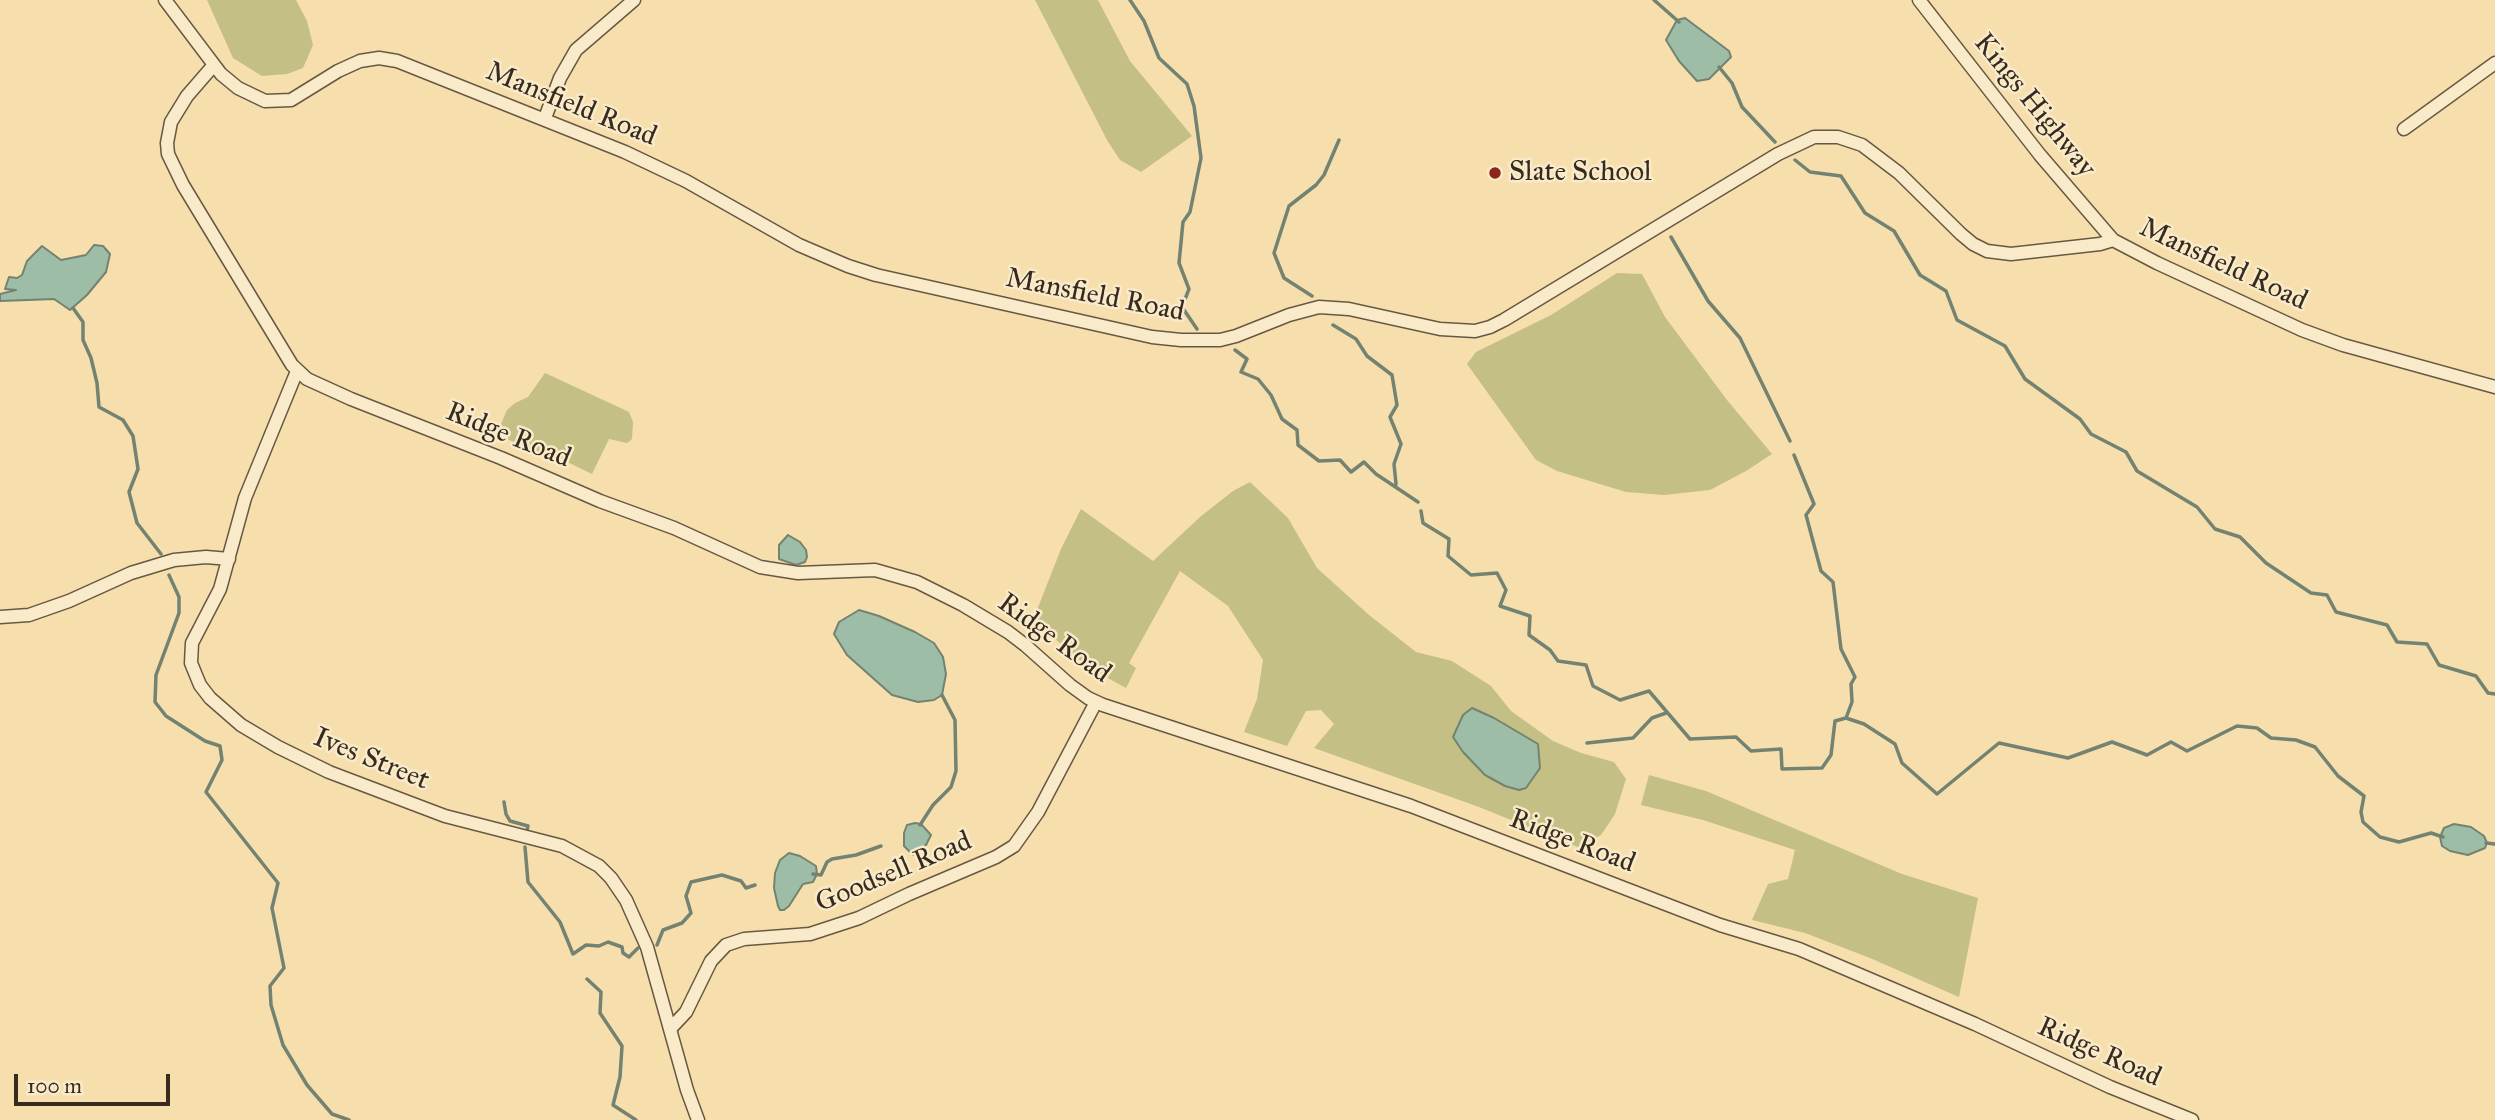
<!DOCTYPE html>
<html>
<head>
<meta charset="utf-8">
<style>
	body { margin:0 }
	#map { position:relative; width:2495px; height:1120px; overflow:hidden; background:#f6dfad; font-family:"IM FELL Great Primer",serif }
	canvas { display:block }
	.scale { position:absolute; left:14px; top:1074px; width:156px; height:32px; box-sizing:border-box; border:4px solid #372b1f; border-top:0; padding-left:9px; font-size:21px; line-height:24px; white-space:nowrap; color:#372b1f; -webkit-text-stroke:5px #f9eaca; paint-order:stroke }
</style>
</head>
<body>
<div id="map">
<canvas width="2495" height="1120"></canvas>
<div class="scale">100 m</div>
</div>
<script>
const ctx = document.querySelector('canvas').getContext('2d');
ctx.lineJoin = 'round';
function fill(path, color) {
  ctx.fillStyle = color;
  ctx.fill(path, 'evenodd');
}
function poly(rows) {
  const path = new Path2D();
  for (const r of rows) {
    path.moveTo(r[0], r[1]);
    for (let i = 2; i < r.length; i += 2) path.lineTo(r[i], r[i + 1]);
  }
  return path;
}
function trace(path, color, width, dash) {
  ctx.strokeStyle = color;
  ctx.lineWidth = width;
  ctx.lineCap = dash ? 'butt' : 'round';
  ctx.setLineDash(dash || []);
  ctx.stroke(path);
}
function write(font, color, halo, rows, align = 'center') {
  ctx.font = font + ' "IM FELL Great Primer",serif';
  ctx.lineWidth = 5;
  ctx.setLineDash([]);
  ctx.textBaseline = 'middle';
  ctx.strokeStyle = halo;
  ctx.fillStyle = color;
  for (const [text, x, y, turn = 0] of rows) {
    ctx.save();
    ctx.translate(x, y);
    ctx.rotate((+turn || 0) * Math.PI / 180);
    ctx.textAlign = isNaN(turn) ? turn : align;
    if (halo) ctx.strokeText(text, 0, 0);
    ctx.fillText(text, 0, 0);
    ctx.restore();
  }
}
fill(poly([
	[207,0,296,0,307,21,313,45,303,68,287,74,262,76,233,58],
	[1035,0,1098,0,1130,61,1192,136,1141,172,1120,160,1107,140],
	[1617,273,1642,274,1665,317,1727,400,1772,454,1746,471,1710,490,1664,495,1626,492,1557,471,1536,460,1467,364,1476,352,1551,315],
	[545,373,629,412,633,422,632,439,627,443,609,439,592,474,551,454,539,453,507,439,501,424,507,410,515,403,528,397],
	[1250,482,1288,518,1317,568,1369,615,1416,652,1452,661,1491,686,1511,711,1553,741,1581,753,1614,762,1626,779,1615,814,1601,835,1578,847,1479,807,1314,748,1334,724,1321,710,1306,711,1287,746,1244,732,1257,699,1263,660,1228,606,1180,571,1129,663,1136,668,1126,688,1088,667,1033,620,1061,549,1081,509,1153,561,1200,517,1233,491],
	[1649,775,1706,791,1902,874,1978,898,1959,997,1870,958,1805,933,1752,920,1768,884,1788,879,1795,850,1703,820,1641,805]
]), '#c4bf84');
const water = poly([
	[1685,18,1729,51,1731,57,1709,79,1697,81,1679,61,1666,40,1677,20,1685,18],
	[94,245,103,246,110,254,106,272,87,295,70,310,54,299,0,301,0,294,16,290,5,289,9,277,17,278,22,275,27,261,42,246,61,260,86,255,94,245],
	[788,535,800,542,806,550,807,557,805,562,796,565,779,559,779,545,788,535],
	[859,610,879,616,915,632,934,643,943,657,946,674,942,695,934,700,918,702,892,695,847,655,834,634,839,622,859,610],
	[1472,708,1494,718,1538,744,1540,768,1526,788,1519,790,1505,786,1485,775,1463,752,1453,737,1463,715,1472,708],
	[915,823,921,824,931,835,926,845,913,855,904,846,904,833,907,825,915,823],
	[2454,824,2471,827,2484,836,2487,843,2485,848,2468,855,2450,851,2442,846,2440,837,2444,828,2454,824],
	[789,853,800,856,816,866,817,874,813,882,803,884,789,906,784,910,780,910,778,906,774,888,775,873,780,860,789,853]
]);
fill(water, '#9dbda7');
trace(water, '#748371', 2);
trace(poly([
	[1130,0,1144,21,1159,58,1187,84,1194,106,1201,158,1190,212,1183,222,1179,263,1189,289,1182,307,1197,329],
	[1654,0,1679,22],
	[1719,67,1732,83,1742,107,1775,142],
	[1795,160,1810,172,1841,176,1865,213,1894,231,1920,275,1946,291,1957,320,2005,346,2025,379,2080,419,2091,434,2126,452,2137,471,2197,507,2215,529,2240,537,2266,563,2311,593,2327,595,2336,612,2387,625,2397,642,2427,644,2439,665,2476,676,2488,693,2495,694],
	[1671,237,1708,301,1740,338,1790,441],
	[1312,296,1284,278,1274,253,1289,206,1316,185,1324,175,1339,140],
	[73,308,83,322,83,340,91,358,97,383,99,407,123,420,133,436,138,469,129,492,137,523,161,554],
	[1333,325,1356,339,1367,356,1392,375,1397,405,1390,417,1401,444,1394,464,1396,484],
	[1235,350,1247,359,1241,372,1258,379,1271,395,1282,419,1297,430,1298,445,1319,461,1340,460,1351,472,1364,462,1376,474,1418,502],
	[1794,455,1814,504,1806,515,1821,571,1833,582,1841,649,1855,677,1851,684,1852,702,1846,718],
	[1421,511,1423,523,1449,539,1448,556,1471,575,1497,573,1506,590,1500,606,1530,616,1529,635,1550,650,1558,661,1586,665,1593,686,1620,700,1649,691,1690,739,1736,737,1751,751,1781,749,1782,769,1822,768,1831,755,1835,721,1846,718,1864,724,1895,744,1902,763,1937,794,1999,743,2068,758,2112,742,2147,755,2171,742,2187,751,2237,726,2257,728,2271,738,2296,740,2315,747,2338,776,2364,796,2361,812,2363,822,2380,837,2399,842,2431,833,2443,837],
	[169,575,179,597,179,613,156,675,155,702,166,716,205,741,220,746,222,760,206,792,278,883,272,908,284,968,270,986,271,1005,283,1045,307,1085,332,1114,349,1120],
	[1587,743,1633,738,1652,718,1666,713],
	[504,802,506,814,510,821,528,826,527,830],
	[920,825,933,805,951,787,956,771,955,720,942,695],
	[2486,843,2495,844],
	[525,847,528,882,560,922,573,954,586,945,599,946,608,942,622,947,623,953,629,957,638,948],
	[813,874,821,875,827,862,832,859,856,855,881,846],
	[657,945,663,930,682,923,691,913,686,896,691,882,722,875,741,881,746,888,755,885],
	[587,979,601,992,600,1013,622,1046,620,1077,613,1105,636,1120]
]), '#748371', 3.5);
const minor = poly([
	[165,0,221,74,238,88,265,101,291,100,338,71,360,61,379,58,397,61,625,152,686,181,799,245,848,266,876,275,1152,337,1181,340,1220,340,1236,336,1289,315,1319,307,1349,309,1440,329,1475,331,1490,327,1504,320,1778,154,1814,137,1838,137,1862,145,1899,173,1961,234,1973,244,1987,251,2011,254,2100,244,2113,240],
	[1919,0,2040,155,2113,240,2157,263,2302,330,2343,345,2495,387],
	[213,66,187,96,171,122,167,143,168,154,183,185,292,365,307,379,351,399,501,458,600,501,674,528,760,567,798,573,875,570,917,582,963,605,1008,632,1025,645,1070,685,1088,698,1103,705,1411,806,1720,925,1799,949,1975,1024,2110,1087,2192,1120],
	[545,118,560,78,576,50,634,0],
	[2404,129,2495,63],
	[297,371,245,498,220,589,192,643,191,663,200,685,210,698,241,725,278,747,329,772,445,816,562,846,599,866,611,878,626,900,647,947,687,1090,698,1120],
	[0,617,29,615,69,601,131,573,174,560,206,557,229,559],
	[671,1028,686,1012,711,961,726,945,744,939,810,934,859,918,909,894,996,857,1014,846,1038,812,1096,702]
]);
trace(minor, '#675842', 15);
trace(minor, '#f9eaca', 12);
for (const [x, y, r, color] of [
	[1495,173,7,"#8f2418"]
]) {
  const dot = new Path2D();
  dot.arc(x, y, r, 0, 2 * Math.PI);
  ctx.fillStyle = color;
  ctx.fill(dot);
  trace(dot, '#f9eaca', 2.5);
}
write('28px', '#372b1f', '#f9eaca', [
	["Mansfield Road",571,105,22],
	["Kings Highway",2034,106,51],
	["Mansfield Road",2223,265,25],
	["Mansfield Road",1095,296,11],
	["Ridge Road",508,436,22],
	["Ridge Road",1054,639,36],
	["Ives Street",371,760,22],
	["Ridge Road",1572,842,21],
	["Goodsell Road",894,873,-23],
	["Ridge Road",2099,1053,24]
]);
write('28px', '#372b1f', '#f9eaca', [
	["Slate School",1509,173]
], 'left');
</script>
</body>
</html>
